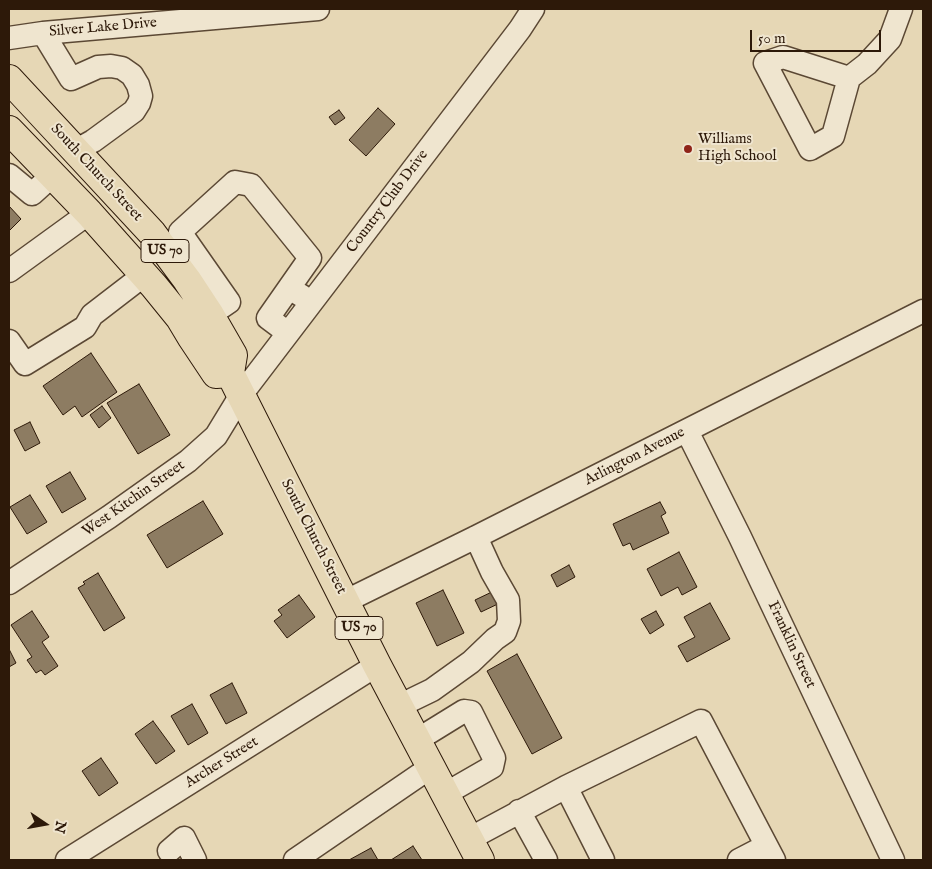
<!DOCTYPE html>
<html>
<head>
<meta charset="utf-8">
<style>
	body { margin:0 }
	#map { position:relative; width:932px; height:869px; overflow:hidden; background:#e6d7b5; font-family:"IM FELL English",serif }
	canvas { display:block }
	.frame { position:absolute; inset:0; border:10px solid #2d1909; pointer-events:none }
	.north { position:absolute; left:20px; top:799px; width:50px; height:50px; -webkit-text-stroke:4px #efe5cf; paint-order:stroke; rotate:102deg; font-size:14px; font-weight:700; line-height:20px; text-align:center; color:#2d1909 }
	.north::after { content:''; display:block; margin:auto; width:18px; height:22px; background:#2d1909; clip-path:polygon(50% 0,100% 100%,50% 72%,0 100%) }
	.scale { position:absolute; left:750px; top:30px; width:131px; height:22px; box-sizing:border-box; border:2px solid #2d1909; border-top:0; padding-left:6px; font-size:15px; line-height:18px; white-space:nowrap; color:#2d1909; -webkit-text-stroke:4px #efe5cf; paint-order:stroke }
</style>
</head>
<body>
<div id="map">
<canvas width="932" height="869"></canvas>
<div class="frame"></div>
<div class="north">N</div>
<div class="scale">50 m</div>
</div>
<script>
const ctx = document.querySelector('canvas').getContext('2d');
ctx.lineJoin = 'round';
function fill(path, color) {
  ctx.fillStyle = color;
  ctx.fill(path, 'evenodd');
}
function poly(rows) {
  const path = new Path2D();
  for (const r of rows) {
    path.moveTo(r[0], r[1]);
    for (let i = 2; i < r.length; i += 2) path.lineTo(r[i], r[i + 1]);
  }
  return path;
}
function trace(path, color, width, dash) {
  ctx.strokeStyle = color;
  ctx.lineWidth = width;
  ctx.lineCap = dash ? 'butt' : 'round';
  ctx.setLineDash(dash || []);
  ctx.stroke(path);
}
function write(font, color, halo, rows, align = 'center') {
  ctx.font = font + ' "IM FELL English",serif';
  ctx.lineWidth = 4;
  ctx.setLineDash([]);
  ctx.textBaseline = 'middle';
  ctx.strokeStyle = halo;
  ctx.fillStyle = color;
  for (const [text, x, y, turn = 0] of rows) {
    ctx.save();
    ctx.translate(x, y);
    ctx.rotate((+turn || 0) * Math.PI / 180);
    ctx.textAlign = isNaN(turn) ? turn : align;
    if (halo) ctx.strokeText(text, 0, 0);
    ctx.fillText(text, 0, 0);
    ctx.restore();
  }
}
const building = poly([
	[378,108,395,124,366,156,349,140,378,108],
	[339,110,345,118,335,125,329,117,339,110],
	[9,206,21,219,9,231,9,206],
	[91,353,117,392,82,417,75,406,63,415,43,386,91,353],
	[139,384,170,435,138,454,107,403,139,384],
	[102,406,111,418,99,428,90,415,102,406],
	[30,422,40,443,25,451,14,430,30,422],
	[70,472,86,499,62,513,46,486,70,472],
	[30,495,47,522,27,534,10,507,30,495],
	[203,501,223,534,167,568,147,535,203,501],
	[660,502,666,513,661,516,669,533,633,550,630,543,623,546,613,524,660,502],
	[679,552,697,587,682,595,678,587,661,596,647,569,679,552],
	[569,565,575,577,557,587,551,575,569,565],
	[98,573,125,618,104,631,78,588,85,584,83,582,98,573],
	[443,590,464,633,437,646,416,603,443,590],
	[496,590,502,602,481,612,475,600,496,590],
	[299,595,315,617,287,638,274,621,282,615,278,610,299,595],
	[710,603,730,639,687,662,678,646,695,637,684,617,710,603],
	[32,611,49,637,42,642,58,666,45,675,41,670,36,673,27,660,32,657,11,625,32,611],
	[656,611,664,625,650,634,641,619,656,611],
	[9,649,16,663,9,667,9,649],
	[517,654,562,738,532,754,487,671,517,654],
	[232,683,247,713,226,724,210,695,232,683],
	[192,704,208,733,188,745,171,716,192,704],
	[153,721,175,751,156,764,135,734,153,721],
	[101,758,118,783,99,796,82,771,101,758],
	[413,846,422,860,391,860,413,846],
	[371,848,378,860,349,860,371,848]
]);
fill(building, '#8d7c62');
trace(building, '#2d1909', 1);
const minor = poly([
	[43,33,71,79,98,67,111,66,122,68,132,75,138,85,141,96,139,103,134,111,93,141,75,151],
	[9,38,43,33,318,9],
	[849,78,783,57,765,63,810,149,833,136,849,78,867,64,890,39,901,9],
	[9,175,32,194,53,175],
	[9,271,89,213],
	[210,315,229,302,180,232,235,182,251,185,310,258,289,288],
	[288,333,268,318,289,288,302,296],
	[9,341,25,364,85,327,92,315,144,275],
	[687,431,740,537,893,860],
	[9,583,109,517,188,461,216,436,241,395,520,29,533,9],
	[346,601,476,537,923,311],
	[399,706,432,690,471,662,495,639,505,632,509,621,508,600,492,572,476,537],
	[417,740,464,711,471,712,494,758,492,767,445,794],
	[566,787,603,860],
	[519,811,546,860],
	[469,839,566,787,701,721,774,860],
	[169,851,184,838,195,860],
	[67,860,377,665],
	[295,860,431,767],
	[739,860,766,846]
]);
const major = poly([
	[9,79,152,233,187,280,210,315,233,355,230,373,241,395,377,665,480,860],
	[9,130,89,213,154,286,180,318,192,338,216,374,230,373]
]);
trace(minor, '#5b4834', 25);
trace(major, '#2d1909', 30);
trace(minor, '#efe5cf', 22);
trace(major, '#e6d7b5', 28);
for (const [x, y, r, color] of [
	[688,149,5,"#8f2418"]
]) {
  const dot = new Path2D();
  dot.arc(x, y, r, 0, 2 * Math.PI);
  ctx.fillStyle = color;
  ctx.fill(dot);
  trace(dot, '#efe5cf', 2);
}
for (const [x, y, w] of [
	[165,251,48],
	[359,628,48]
]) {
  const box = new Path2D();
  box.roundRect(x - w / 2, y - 11.5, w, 23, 4);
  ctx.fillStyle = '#efe5cf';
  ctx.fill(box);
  trace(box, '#2d1909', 1);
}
write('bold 14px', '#2d1909', null, [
	["US 70",165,251],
	["US 70",359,628]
]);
write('15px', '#2d1909', '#efe5cf', [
	["Silver Lake Drive",103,28,-5],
	["South Church Street",96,173,47],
	["Country Club Drive",388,202,-53],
	["Arlington Avenue",635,457,-27],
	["West Kitchin Street",134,499,-35],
	["South Church Street",313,537,63],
	["Franklin Street",791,645,65],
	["Archer Street",222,763,-32]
]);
write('15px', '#2d1909', '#efe5cf', [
	["Williams",698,140],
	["High School",698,157]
], 'left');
</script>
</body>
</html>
